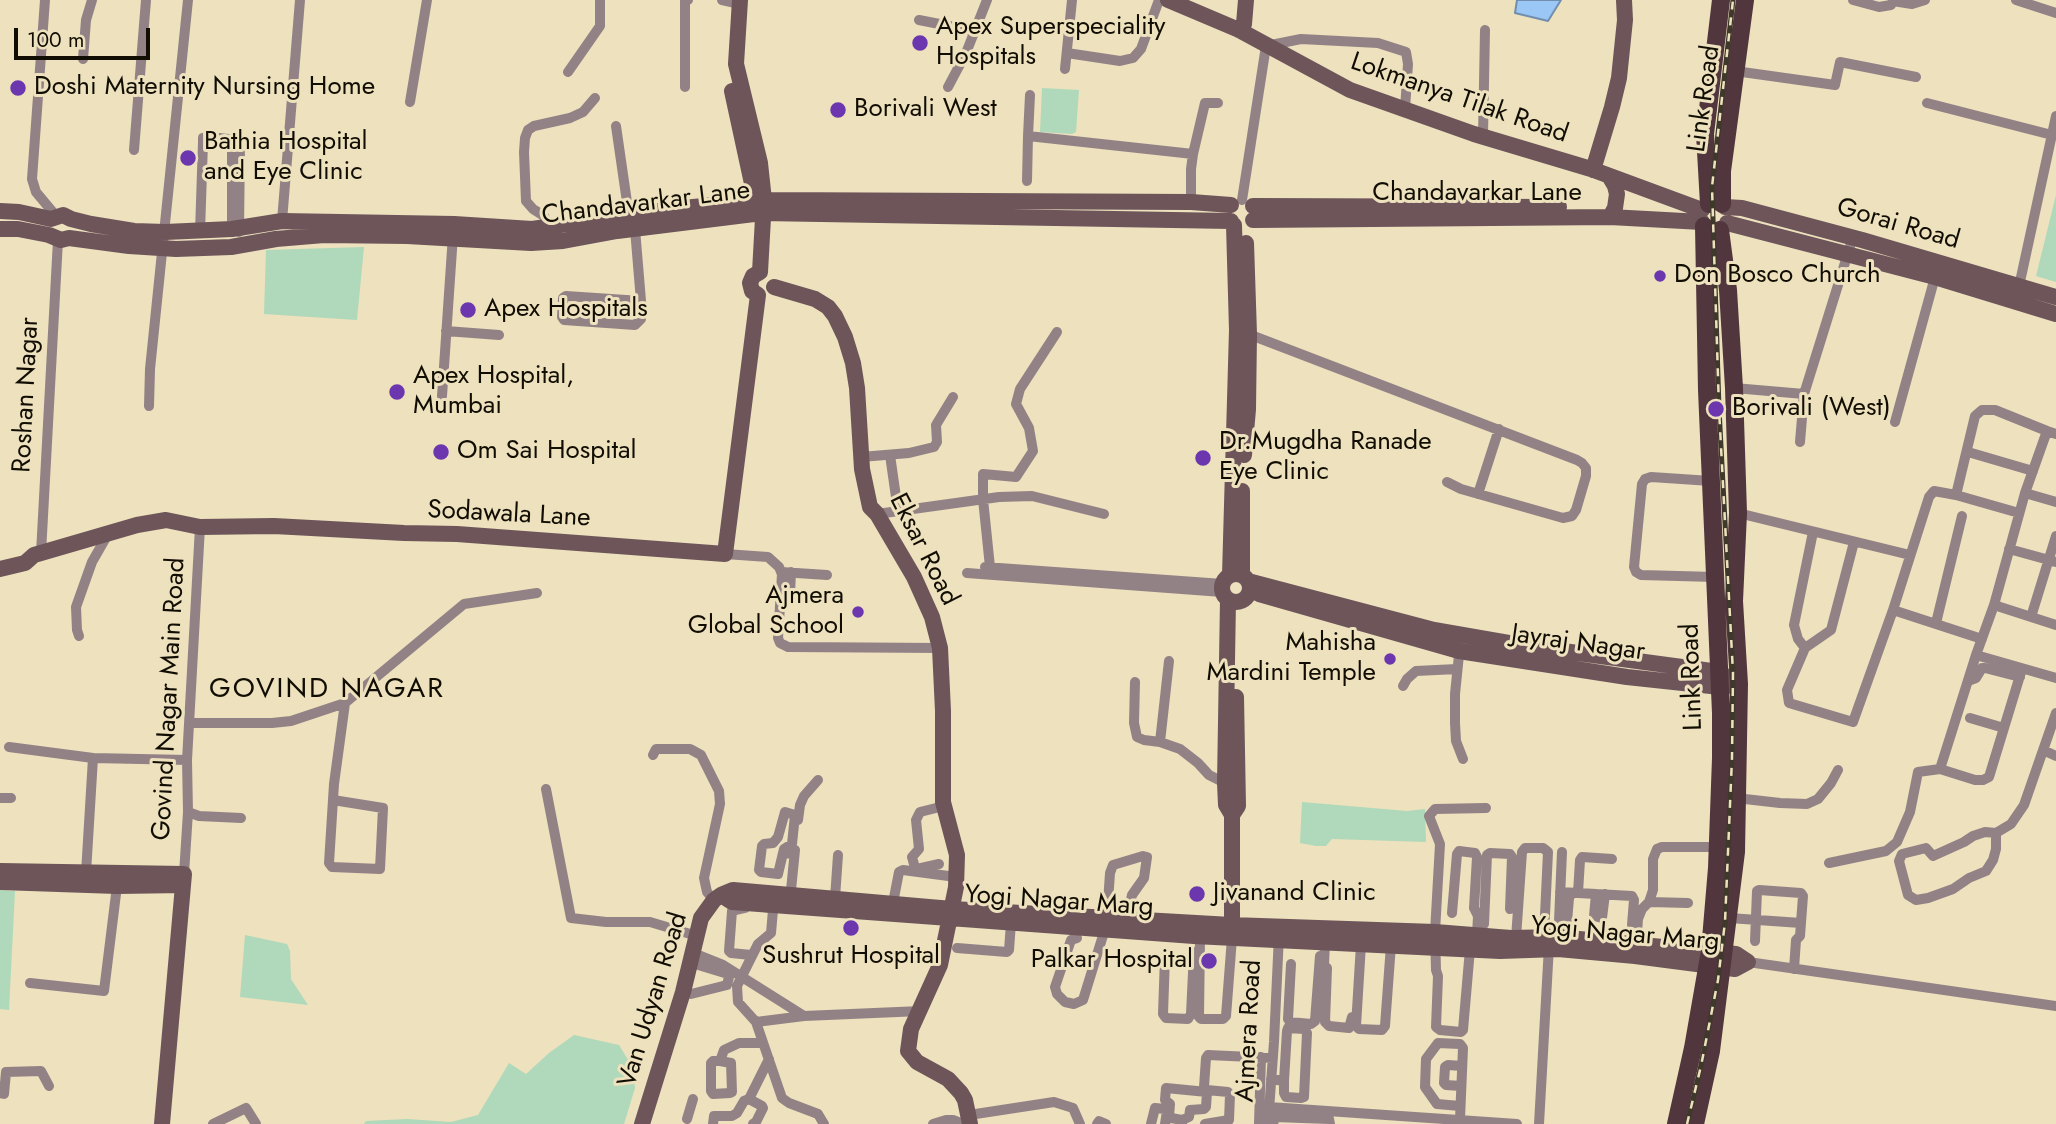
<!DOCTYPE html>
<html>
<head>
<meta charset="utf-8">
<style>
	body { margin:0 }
	#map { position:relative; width:2056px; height:1124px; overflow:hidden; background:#ede1be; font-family:Jost,sans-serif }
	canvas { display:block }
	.scale { position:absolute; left:14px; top:28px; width:136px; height:32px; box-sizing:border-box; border:4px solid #110d03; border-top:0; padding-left:9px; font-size:21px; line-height:24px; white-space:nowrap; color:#110d03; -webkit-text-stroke:5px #ede1be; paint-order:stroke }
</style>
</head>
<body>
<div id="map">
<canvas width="2056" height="1124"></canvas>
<div class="scale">100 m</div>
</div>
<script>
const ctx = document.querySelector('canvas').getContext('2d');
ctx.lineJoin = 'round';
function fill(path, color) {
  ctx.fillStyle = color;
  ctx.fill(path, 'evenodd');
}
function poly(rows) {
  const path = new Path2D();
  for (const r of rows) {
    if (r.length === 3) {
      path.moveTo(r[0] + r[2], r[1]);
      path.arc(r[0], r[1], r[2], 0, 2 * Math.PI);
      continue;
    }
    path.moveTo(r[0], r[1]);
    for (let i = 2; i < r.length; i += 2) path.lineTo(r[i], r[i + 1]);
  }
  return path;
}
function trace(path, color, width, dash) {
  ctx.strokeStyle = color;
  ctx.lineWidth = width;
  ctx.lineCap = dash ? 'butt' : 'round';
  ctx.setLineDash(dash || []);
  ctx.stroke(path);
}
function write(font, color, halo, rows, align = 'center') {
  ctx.font = font + ' Jost,sans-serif';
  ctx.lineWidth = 6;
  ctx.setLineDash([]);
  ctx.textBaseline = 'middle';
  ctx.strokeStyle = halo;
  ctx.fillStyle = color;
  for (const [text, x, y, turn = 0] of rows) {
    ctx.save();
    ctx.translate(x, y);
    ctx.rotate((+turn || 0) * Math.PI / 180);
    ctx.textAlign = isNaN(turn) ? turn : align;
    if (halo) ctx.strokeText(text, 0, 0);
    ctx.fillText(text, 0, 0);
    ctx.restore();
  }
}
fill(poly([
	[1042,88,1079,90,1076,132,1072,134,1040,132],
	[2056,195,2056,282,2036,276],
	[364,247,357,320,264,314,266,250],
	[1302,802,1407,811,1425,809,1426,842,1332,839,1326,846,1316,846,1300,843],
	[0,890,15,891,9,1010,0,1009],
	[245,935,287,944,290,951,291,979,308,1005,240,997],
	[574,1035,619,1045,633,1068,635,1088,624,1124,364,1124,366,1121,407,1119,451,1122,478,1115,509,1063,526,1074,549,1053]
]), '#afd9ba');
const water = poly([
	[1517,0,1561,0,1548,21,1515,13,1517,0]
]);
fill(water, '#9ac7f5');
trace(water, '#718fac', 2);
trace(poly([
	[45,0,32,179,36,192,56,216],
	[722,0,740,4],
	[1853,0,1879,7,1891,5,1893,1,1912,4,1925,0],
	[2016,0,2056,13],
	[919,20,975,31],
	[1067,53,1120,61,1133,58,1141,49,1159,0],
	[83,59,86,20,92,0],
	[1065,69,1072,0],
	[1735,71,1835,85,1840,62,1916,77],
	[568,72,600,26,600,0],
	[685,87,685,0,688,0],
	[948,87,966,53,987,0],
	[1030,95,1028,136,1193,154],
	[410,102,427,0],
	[1927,103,2052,135],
	[616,126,629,216],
	[1483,136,1485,30],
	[134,150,146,0],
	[1027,181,1028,136],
	[1242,200,1266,46,1301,39,1378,43,1406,52,1408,64,1405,109],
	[1191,202,1191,169,1193,154,1205,103,1218,103],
	[282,221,300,0],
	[549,228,544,216,533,209,526,201,524,152,525,138,528,130,534,126,570,118,583,112,595,98],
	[232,229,232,140],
	[635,229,641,301,566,296,563,298,562,317,564,320,635,325,641,319,641,301],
	[200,232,203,142,203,138,209,137,238,140,240,143,239,232],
	[2018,291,2056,116],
	[446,331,499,335],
	[1243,332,1577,460,1582,463,1586,468,1586,476,1576,510,1572,516,1563,518,1461,489,1447,482],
	[1734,388,1804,394],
	[442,396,453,235],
	[149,406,150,369,188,0],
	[1895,422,1935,277],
	[1800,442,1804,394,1853,237],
	[1968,452,2033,471],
	[890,455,898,511],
	[861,457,909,453,934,447,937,442,936,425,953,397],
	[1711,481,1651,477,1645,479,1642,484,1634,567,1636,572,1641,575,1715,577],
	[2025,493,2056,502],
	[1478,494,1499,429],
	[1956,495,1975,416,1982,410,1995,410,2047,431],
	[1738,513,1910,555],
	[877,514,999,497,1032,496,1104,514],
	[1854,542,1831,630,1805,648,1787,690,1789,703,1853,722,1893,610],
	[2009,549,2056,562],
	[41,553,58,240],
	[725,554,768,557,779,567,782,574,778,638,780,643,788,647,940,648],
	[985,567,1223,584],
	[990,567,983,499,983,474,1016,477,1033,451,1029,428,1016,404,1020,389,1057,332],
	[781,572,827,575],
	[967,573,1222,592],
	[781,595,790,594,791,572],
	[1994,605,2056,625],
	[2031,617,2056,536],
	[1936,623,1962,516],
	[79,636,77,630,76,607,92,562,108,534],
	[1982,639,1893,610,1929,497,1934,491,1956,495,2019,513],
	[1460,645,1455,694,1455,723,1456,741,1463,759],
	[1805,648,1798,639,1794,625,1813,532],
	[1976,655,2056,678],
	[1968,681,1976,678,1982,668,1985,668,2020,677],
	[1135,682,1134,723,1137,737,1144,740,1160,742,1180,749,1198,763,1209,775,1225,783],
	[1403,686,1407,679,1416,671,1457,669],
	[1970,718,2004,728],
	[189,723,272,723,291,721,345,703,464,604,537,593],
	[1160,742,1169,661],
	[9,747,93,758,86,873],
	[2043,750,2056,756],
	[653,755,656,749,690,749,701,755,719,791,720,804,704,878,707,892,714,900],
	[93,758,187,760],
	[1940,769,1975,780,1983,780,1989,777,2022,669],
	[546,789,571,918,606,922,650,922,697,936],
	[0,798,11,798],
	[1736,798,1780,803,1807,804,1818,799,1831,783,1838,770],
	[333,800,383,808,380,869,332,867,329,863,334,784,345,703],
	[188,812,199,816,241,818],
	[798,820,800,805,804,796,818,780],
	[1996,833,1985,832,1973,836,1964,842,1933,856,1926,848,1902,854,1899,861,1908,895,1916,900,1928,898,1953,889,1969,878,1986,871,1993,860,1996,849,1996,833,2011,824,2024,805,2056,713],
	[783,853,784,849,792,844,795,815,785,812,778,837,773,843,764,844,762,846,759,870,761,872,778,874,783,853,794,854],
	[1829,863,1886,851,1897,842,1910,812,1918,772,1940,769,1976,655,1994,605,2025,493,2047,431,2056,434],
	[939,864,917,869,915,868,912,857,919,849,916,820,920,812,944,806],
	[184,874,188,812,187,760,200,527],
	[1560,892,1632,896,1634,900,1632,925],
	[1578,893,1580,860,1582,857,1612,859],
	[1596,894,1594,916,1602,918,1605,894],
	[835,898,838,855],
	[790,900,795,850],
	[1649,902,1688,903],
	[745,908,732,911,729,951,731,953,751,955],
	[892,908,899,872,903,870,956,877],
	[1452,913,1457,854,1459,851,1475,853,1477,857,1474,908,1478,916,1477,935],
	[1107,917,1110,873,1113,865,1143,856,1147,857,1144,878,1132,895,1125,925],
	[1729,918,1801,923],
	[1567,922,1569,898,1572,893],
	[1484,924,1487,855,1490,853,1510,854,1512,857,1510,909],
	[1200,937,1199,1017,1201,1019,1223,1019,1226,1016,1232,938],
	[1077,938,1071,940,1055,987,1057,994,1065,1002,1074,1004,1083,1000,1105,929],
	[1516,938,1522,852,1525,848,1543,848,1548,852,1544,936],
	[1755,941,1757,891,1759,890,1801,893,1803,896,1800,936,1796,940,1794,969],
	[1325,943,1324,965,1327,968,1325,1022,1329,1026,1349,1028,1352,1017],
	[1361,944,1356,1026,1359,1029,1382,1030,1385,1026,1391,945],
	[1558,944,1562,852],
	[957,948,1007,952,1009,950,1011,923],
	[1636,948,1638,919,1642,909,1649,902,1653,890,1653,859,1657,849,1662,847,1717,847],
	[1470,949,1463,1030,1461,1032,1440,1030,1436,1027,1438,976,1436,970,1435,932,1440,844,1429,816,1435,809,1486,808],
	[693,953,723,965,804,1016],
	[1165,957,1163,1014,1166,1018,1188,1019,1191,1014,1194,952],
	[1748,962,2056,1006],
	[1291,964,1288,1019,1290,1022,1311,1024,1315,1021,1320,956],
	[30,983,104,991,117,886],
	[683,992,691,994,727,985,729,977,728,974,695,964],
	[756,1022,738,1002,737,986,758,944,771,933,773,910,771,908,764,907],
	[720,1061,731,1063,732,1092,730,1093,713,1094,711,1091,711,1063,713,1061,720,1061,724,1050,739,1043,763,1043],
	[1271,1079,1284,1081,1284,1093,1286,1097,1301,1098,1304,1097,1307,1033,1304,1029,1288,1028,1287,1031,1284,1081],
	[1461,1086,1446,1085,1444,1083,1445,1067,1448,1065,1462,1066],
	[0,1093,4,1094,6,1072,41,1071,49,1086],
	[749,1099,762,1106,763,1108,756,1122,753,1124],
	[1269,1107,1517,1124],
	[969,1115,1054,1102,1073,1108,1080,1124],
	[687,1119,693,1099],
	[1460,1119,1463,1048,1460,1044,1438,1043,1426,1059,1425,1087,1437,1104,1460,1106],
	[213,1124,246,1108,256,1124],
	[713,1124,714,1116,732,1116,737,1113,744,1101,749,1099,769,1059],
	[824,1124,818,1114,789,1103,782,1098,756,1022,804,1016,921,1011],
	[933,1124,946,1120,953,1120,963,1124],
	[1097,1124,1099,1121,1106,1124],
	[1151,1124,1155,1108,1165,1109,1167,1111,1165,1124],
	[1182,1124,1182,1120,1189,1117,1190,1110,1204,1109,1206,1107,1207,1092,1166,1088,1165,1100,1170,1104,1169,1116,1171,1118,1182,1120],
	[1205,1124,1229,1120,1230,1095,1228,1092,1207,1090,1204,1087,1206,1058,1208,1055,1273,1058],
	[1259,1124,1261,1057],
	[1268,1124,1274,1042,1279,935],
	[1273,1124,1275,1117,1329,1119,1330,1124],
	[1539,1124,1549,946]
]), '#938285', 10);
trace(poly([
	[740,0,736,64,760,163,764,200,760,272],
	[1168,0,1239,30,1350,90,1474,134,1591,169,1702,210],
	[1239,30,1244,24,1246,0],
	[732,91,756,202],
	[1593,170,1612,107,1619,78,1625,20,1624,0],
	[1609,176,1615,186,1617,194,1615,208,1610,217],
	[1253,206,1559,207],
	[1725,207,1742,208,1862,240,2056,297],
	[0,211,19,212,51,219,63,215,71,219,91,224,134,231,165,232,232,229,282,221,454,224,532,229,673,209,764,200,1191,202,1231,205],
	[1253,220,1610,217,1702,222],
	[1727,223,1935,277,2056,314],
	[0,229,18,229,49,235,61,240,69,238,129,246,176,249,231,247,276,239,324,235,407,236,531,243,563,241,617,231,762,213,1231,221],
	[774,287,815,299,828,307,835,316,845,337,853,363,857,388,862,469,870,507,877,514,914,577,932,617,940,648,943,711,943,802,957,855,956,887,940,965,911,1029,908,1051,917,1062,948,1079,961,1093,965,1100,970,1124],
	[758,295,752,291,750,283,753,276,760,272],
	[1244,455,1248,409,1249,334,1246,243],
	[0,569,25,563,34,555,137,525,166,520,200,527,274,526,404,533,457,534,725,554,758,295],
	[1236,588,14],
	[1230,575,1237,330,1234,225],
	[1242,575,1242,491],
	[1248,581,1434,630,1526,646,1719,672,1728,678],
	[1259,594,1459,651,1627,677,1720,687,1733,685],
	[1228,600,1225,783,1226,805,1232,815,1232,936],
	[1232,815,1238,806,1236,697],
	[0,871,184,874,162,1124],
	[0,882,117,886,183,885],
	[642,1124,683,992,701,918,714,900,721,895,733,890,952,909,1231,925,1435,932,1511,938,1558,937,1736,954,1748,962,1735,969,1635,956,1558,949,1500,951,1194,936,732,902,721,895]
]), '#6d555a', 16);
trace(poly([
	[1709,204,1705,134,1721,0],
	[1722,204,1722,171,1745,0],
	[1676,1124,1693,1048,1710,951,1717,868,1721,758,1721,713,1707,390,1704,226],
	[1695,1124,1711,1051,1736,852,1739,684,1734,601,1738,513,1734,388,1728,290,1720,230]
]), '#51363d', 18);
const rail = poly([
	[1687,1124,1701,1066,1718,980,1725,922,1732,758,1733,673,1719,409,1712,187,1733,0]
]);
trace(rail, '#3e392a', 5);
trace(rail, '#ede1be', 2.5, [8]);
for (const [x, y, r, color] of [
	[920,43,9,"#6c37ae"],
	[18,88,9,"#6c37ae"],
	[838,110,9,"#6c37ae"],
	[188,158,9,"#6c37ae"],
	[1660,276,7,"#6c37ae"],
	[468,310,9,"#6c37ae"],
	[397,392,9,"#6c37ae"],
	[1716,409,9,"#6c37ae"],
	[441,452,9,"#6c37ae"],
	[1203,458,9,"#6c37ae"],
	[858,612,7,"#6c37ae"],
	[1390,659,7,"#6c37ae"],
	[1197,894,9,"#6c37ae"],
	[851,928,9,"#6c37ae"],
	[1209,961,9,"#6c37ae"]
]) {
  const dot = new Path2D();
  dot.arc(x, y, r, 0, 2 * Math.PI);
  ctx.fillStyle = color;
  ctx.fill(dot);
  trace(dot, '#ede1be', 2.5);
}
write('26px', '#110d03', '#ede1be', [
	["Apex Superspeciality",936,28],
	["Hospitals",936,58],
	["Doshi Maternity Nursing Home",34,88],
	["Borivali West",854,110],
	["Bathia Hospital",204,143],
	["and Eye Clinic",204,173],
	["Don Bosco Church",1674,276],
	["Apex Hospitals",484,310],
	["Apex Hospital,",413,377],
	["Mumbai",413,407],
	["Borivali (West)",1732,409],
	["Dr.Mugdha Ranade",1219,443],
	["Eye Clinic",1219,473],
	["Om Sai Hospital",457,452],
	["Ajmera",844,597,"right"],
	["Global School",844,627,"right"],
	["Mahisha",1376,644,"right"],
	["Mardini Temple",1376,674,"right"],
	["Jivanand Clinic",1213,894],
	["Sushrut Hospital",851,957,"center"],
	["Palkar Hospital",1193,961,"right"]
], 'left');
write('26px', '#110d03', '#ede1be', [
	["Lokmanya Tilak Road",1459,99,19],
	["Link Road",1705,99,-82],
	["Chandavarkar Lane",1477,194],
	["Chandavarkar Lane",646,204,-7],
	["Gorai Road",1898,225,16],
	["Roshan Nagar",27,395,-87],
	["Sodawala Lane",509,515,3],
	["Eksar Road",923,550,63],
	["Jayraj Nagar",1578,644,8],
	["Link Road",1693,677,-92],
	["Govind Nagar Main Road",170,699,-87],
	["Yogi Nagar Marg",1059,902,4],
	["Yogi Nagar Marg",1625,935,5],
	["Van Udyan Road",654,1000,-73],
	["Ajmera Road",1250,1031,-87]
]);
ctx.letterSpacing = '2px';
write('28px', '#110d03', '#ede1be', [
	["GOVIND NAGAR",327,690]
]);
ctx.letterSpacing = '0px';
</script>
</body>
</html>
